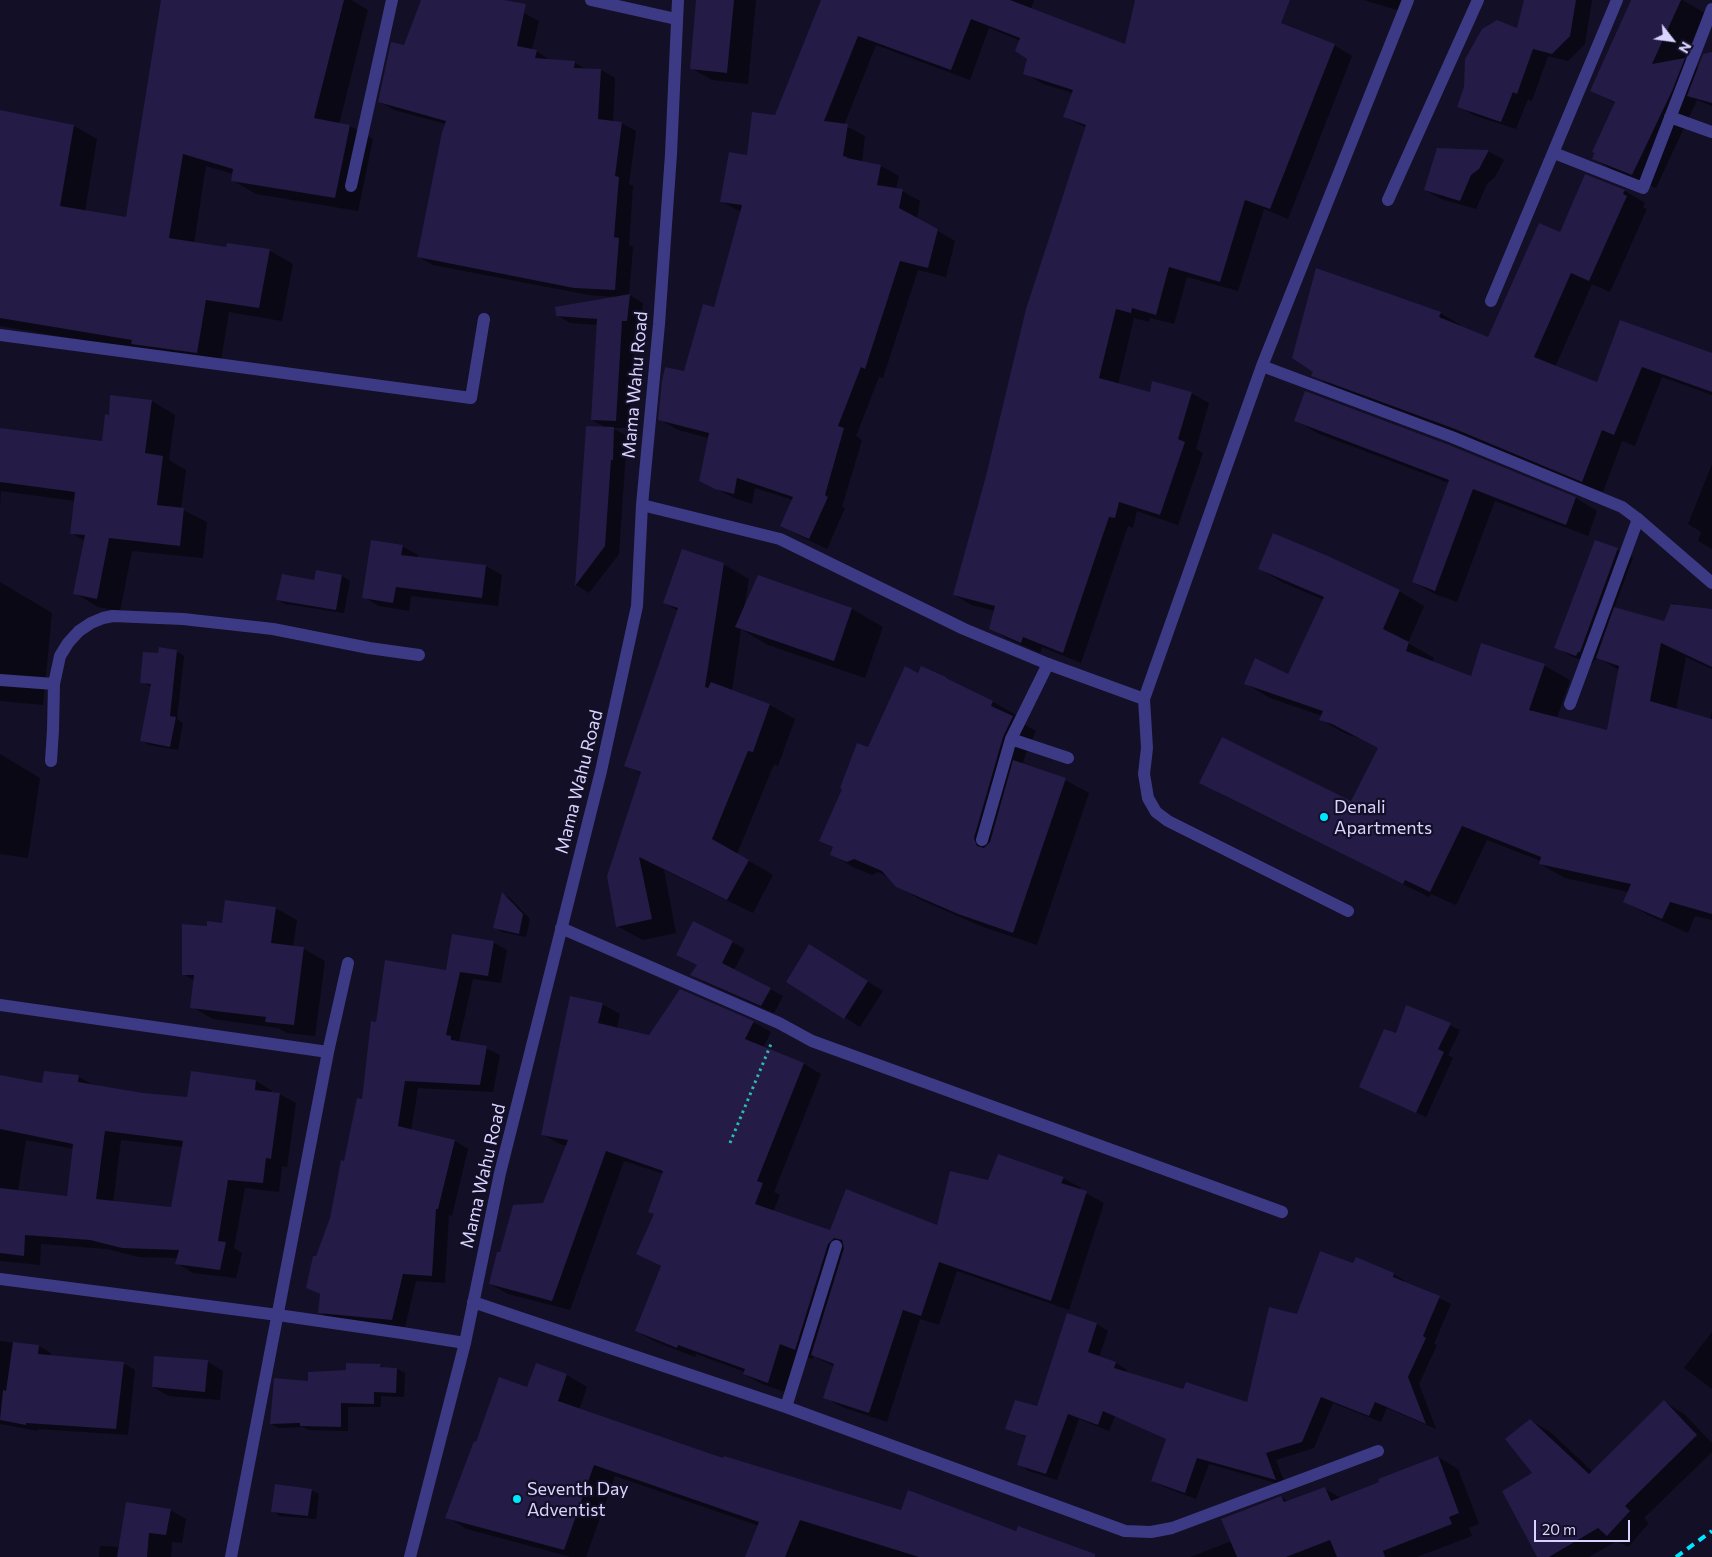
<!DOCTYPE html>
<html>
<head>
<meta charset="utf-8">
<style>
	body { margin:0 }
	#map { position:relative; width:1712px; height:1557px; overflow:hidden; background:#130f26; font-family:Commissioner,sans-serif }
	canvas { display:block }
	.north { position:absolute; left:1647px; top:15px; width:50px; height:50px; -webkit-text-stroke:4px #130f26; paint-order:stroke; rotate:120deg; font-size:14px; font-weight:700; line-height:20px; text-align:center; color:#d9d4ff }
	.north::after { content:''; display:block; margin:auto; width:18px; height:22px; background:#d9d4ff; clip-path:polygon(50% 0,100% 100%,50% 72%,0 100%) }
	.scale { position:absolute; left:1534px; top:1520px; width:96px; height:22px; box-sizing:border-box; border:2px solid #d9d4ff; border-top:0; padding-left:6px; font-size:15px; line-height:18px; white-space:nowrap; color:#d9d4ff; -webkit-text-stroke:4px #130f26; paint-order:stroke }
</style>
</head>
<body>
<div id="map">
<canvas width="1712" height="1557"></canvas>
<div class="north">N</div>
<div class="scale">20 m</div>
</div>
<script>
const ctx = document.querySelector('canvas').getContext('2d');
ctx.lineJoin = 'round';
function fill(path, color) {
  ctx.fillStyle = color;
  ctx.fill(path, 'evenodd');
}
function poly(rows) {
  const path = new Path2D();
  for (const r of rows) {
    path.moveTo(r[0], r[1]);
    for (let i = 2; i < r.length; i += 2) path.lineTo(r[i], r[i + 1]);
  }
  return path;
}
function trace(path, color, width, dash) {
  ctx.strokeStyle = color;
  ctx.lineWidth = width;
  ctx.lineCap = dash ? 'butt' : 'round';
  ctx.setLineDash(dash || []);
  ctx.stroke(path);
}
function write(font, color, halo, rows, align = 'center') {
  ctx.font = font + ' Commissioner,sans-serif';
  ctx.lineWidth = 4.5;
  ctx.setLineDash([]);
  ctx.textBaseline = 'middle';
  ctx.strokeStyle = halo;
  ctx.fillStyle = color;
  for (const [text, x, y, turn = 0] of rows) {
    ctx.save();
    ctx.translate(x, y);
    ctx.rotate((+turn || 0) * Math.PI / 180);
    ctx.textAlign = isNaN(turn) ? turn : align;
    if (halo) ctx.strokeText(text, 0, 0);
    ctx.fillText(text, 0, 0);
    ctx.restore();
  }
}
fill(poly([
	[163,0,351,0,368,10,339,124,350,126,373,139,358,211,256,194,232,180,233,174,206,166,194,243,227,249,270,251,293,264,282,321,229,312,220,366,145,351,0,326,0,112,74,126,97,139,85,211,127,219],
	[422,0,483,0,524,13,539,21,532,50,536,51,550,60,574,62,587,70,601,70,615,78,613,122,621,123,636,131,629,184,633,186,629,245,633,247,629,295,643,303,641,328,635,328,629,428,612,428,627,436,619,554,589,593,576,585,584,463,607,428,592,420,598,325,570,323,557,315,615,297,589,295,433,265,419,257,446,124,394,110,379,101,405,47],
	[697,0,756,0,748,84,712,80,691,68],
	[823,0,1034,0,1031,9,1126,45,1137,0,1221,0,1334,45,1352,56,1288,219,1264,209,1238,291,1187,277,1174,324,1150,318,1149,322,1134,318,1118,385,1151,394,1191,393,1209,403,1196,449,1203,453,1178,525,1137,511,1133,528,1128,526,1081,663,1042,647,1040,653,1008,639,990,628,995,611,972,605,954,595,1087,128,1064,117,1073,93,1043,84,1025,73,1028,59,1021,41,989,28,970,80,876,45,844,125,865,136,862,162,881,166,899,176,896,189,902,191,920,201,917,219,955,241,946,277,918,270,883,378,879,377,856,436,862,440,842,507,845,508,827,549,800,536,782,526,793,500,755,488,752,504,734,498,700,480,709,438,678,430,659,419,685,373,715,308,741,212,721,201,748,157,776,116],
	[1364,0,1410,0,1406,13],
	[1525,0,1592,0,1585,44,1568,61,1548,56,1532,101,1528,99,1516,129,1473,115,1459,106,1518,30],
	[1633,0,1682,0,1705,13,1684,59,1699,68,1712,54,1712,106,1697,100,1656,188,1617,172,1594,159,1599,155,1616,104,1591,90],
	[1488,151,1504,160,1495,177,1487,184,1476,209,1441,199,1425,190],
	[1586,176,1625,191,1645,203,1643,207,1647,209,1610,292,1592,284,1555,367,1598,384,1620,321,1712,354,1712,395,1662,377,1635,446,1622,441,1603,492,1333,387,1313,375,1440,313,1461,325,1460,327,1489,338,1560,234],
	[152,401,175,415,169,460,186,470,181,509,207,522,203,558,132,551,120,611,98,607,75,593,85,541,71,533,75,501,1,491,0,506,0,429,103,443,110,416],
	[1295,420,1449,446,1576,498,1597,511,1588,536,1495,501,1457,602,1435,594,1413,582,1449,483,1317,433],
	[1712,464,1712,549,1698,541,1701,532,1688,524],
	[402,546,418,555,418,558,486,566,502,575,498,606,411,596,409,611,379,606,364,597],
	[1617,549,1633,558,1614,608,1664,623,1672,603,1712,616,1712,669,1686,657,1676,710,1710,720,1712,712,1712,920,1695,916,1688,933,1650,916,1624,901,1628,892,1565,878,1540,864,1541,861,1487,840,1456,905,1431,894,1429,897,1226,797,1201,783,1352,803,1379,748,1359,738,1346,734,1321,720,1322,716,1270,698,1245,683,1289,676,1324,600,1284,583,1259,569,1399,591,1424,606,1408,643,1434,658,1432,662,1471,677,1482,644,1545,666,1570,680,1557,718,1608,731,1619,670,1597,657,1596,660,1594,660,1592,664,1571,656,1556,647],
	[723,564,749,579,744,608,759,577,852,609,883,627,865,678,768,645,741,629,732,691,770,705,795,719,778,766,774,764,737,854,773,875,753,913,664,870,676,933,643,940,617,926,642,774,625,765,678,611,665,603],
	[317,572,342,576,350,581,344,613,285,604,278,600,315,581],
	[0,582,52,613,43,705,0,701],
	[177,652,184,656,177,719,183,723,178,750,149,745,141,740,152,687,141,682,159,654],
	[922,668,993,702,1016,715,1015,719,1036,731,1027,751,1022,765,1065,780,1089,793,1037,945,983,927,921,900,897,886,887,876,878,872,872,875,855,868,831,854,834,848,821,841,868,749],
	[0,754,40,778,28,858,0,854],
	[502,894,509,897,530,919,526,937,502,932,495,927],
	[275,908,297,920,293,947,304,949,325,961,315,1036,287,1033,278,1028,213,1019,192,1007,195,981,183,974,223,924],
	[453,936,494,943,507,950,501,983,473,979,459,1042,486,1048,500,1055,493,1092,418,1088,411,1131,455,1141,468,1149,452,1216,449,1215,445,1283,416,1281,405,1327,333,1320,319,1312,321,1295,307,1287,331,1219,363,1101,377,1023,447,971],
	[732,942,745,949,734,970,783,996,774,1013,704,982,691,975],
	[825,955,883,991,860,1027,787,982],
	[602,1004,620,1014,617,1028,650,1036,753,1022,771,1032,763,1048,804,1064,821,1074,774,1192,780,1195,773,1212,830,1231,938,1227,989,1182,1063,1178,1081,1188,1080,1190,1104,1203,1069,1310,957,1271,939,1325,920,1319,887,1422,842,1407,824,1397,835,1367,814,1356,813,1359,797,1354,785,1392,762,1384,744,1374,745,1372,696,1354,695,1357,654,1341,636,1331,662,1267,638,1254,655,1214,664,1174,624,1161,570,1310,508,1294,490,1284,501,1254,544,1205,567,1146,560,1144,542,1134],
	[1407,1006,1460,1030,1448,1055,1453,1058,1426,1117,1360,1087,1396,1034],
	[0,1077,43,1085,79,1077,95,1086,142,1094,188,1099,256,1081,272,1091,272,1093,279,1094,296,1103,287,1167,282,1166,279,1192,245,1188,234,1248,242,1253,236,1278,193,1273,177,1263,178,1258,139,1257,107,1249,41,1244,40,1265,0,1261],
	[26,1140,74,1149,68,1197,18,1191],
	[121,1140,183,1147,171,1208,113,1202],
	[1354,1265,1393,1274,1405,1281,1404,1283,1439,1298,1451,1304,1434,1344,1437,1345,1419,1384,1436,1429,1387,1408,1381,1422,1333,1403,1314,1448,1276,1460,1286,1486,1209,1464,1196,1499,1164,1487,1152,1481,1167,1439,1115,1416,1109,1431,1079,1419,1057,1480,1029,1471,1018,1464,1027,1438,1007,1428,1037,1408,1067,1314,1097,1324,1108,1331,1099,1357,1116,1363,1127,1370,1126,1373,1184,1391,1248,1404,1297,1316],
	[1712,1332,1712,1389,1684,1368],
	[0,1341,39,1346,51,1353,50,1356,123,1363,135,1370,128,1435,38,1429,38,1431,0,1424],
	[208,1362,223,1371,220,1400,169,1396,153,1387],
	[348,1365,381,1366,386,1369,397,1369,405,1373,404,1397,381,1396,381,1407,348,1407,348,1431,308,1430,303,1427,279,1428,271,1424,310,1382,348,1371],
	[536,1365,567,1375,587,1387,579,1410,724,1460,901,1512,1084,1557,746,1557,759,1526,615,1476,586,1557,571,1557,467,1529,447,1517,477,1443,528,1388],
	[1664,1402,1684,1414,1712,1443,1712,1452,1644,1518,1649,1523,1628,1547,1617,1541,1589,1557,1535,1557,1537,1556,1530,1420,1550,1432,1593,1472],
	[1438,1457,1458,1469,1479,1524,1469,1528,1472,1536,1417,1557,1190,1557,1232,1541,1281,1497,1289,1502,1325,1489,1341,1498],
	[311,1490,319,1494,316,1519,280,1516,272,1511],
	[170,1510,186,1519,182,1543,172,1542,171,1557,99,1557,100,1546,120,1547]
]), '#0007');
fill(poly([
	[161,0,344,0,314,118,350,125,335,198,231,181,233,169,183,154,169,238,226,247,227,243,270,249,259,308,206,300,197,353,131,344,132,340,0,318,0,110,74,125,60,206,126,217],
	[421,0,504,0,526,4,517,46,537,50,535,58,575,61,574,68,601,69,598,119,622,122,615,176,619,177,614,237,619,238,615,290,574,288,417,257,442,132,446,121,378,102,391,42,404,45],
	[696,0,734,0,727,73,690,69],
	[821,0,1010,0,1125,44,1135,0,1290,0,1281,23,1335,44,1270,209,1245,200,1220,282,1169,267,1156,315,1132,308,1131,313,1116,309,1099,378,1150,392,1152,381,1192,392,1178,439,1185,442,1160,515,1119,502,1115,518,1109,517,1063,653,1023,637,1021,643,989,629,995,606,953,595,986,476,1026,309,1086,125,1063,117,1073,90,1023,74,1027,59,1015,51,1020,38,971,19,951,70,858,36,824,121,848,124,843,156,847,157,847,158,881,165,877,185,903,189,899,208,938,229,928,268,900,261,865,369,861,367,838,426,844,428,825,495,828,497,809,539,780,526,793,497,737,478,734,494,715,489,699,481,709,433,658,420,662,381,665,367,684,371,703,304,714,307,742,205,720,202,729,152,747,155,752,112,775,115],
	[1524,0,1576,0,1570,36,1552,54,1533,49,1517,94,1513,92,1501,122,1457,107,1464,87,1465,59,1482,29,1497,20,1517,28],
	[1631,0,1681,0,1652,64,1685,58,1672,91,1632,175,1592,159,1594,154,1596,154,1592,152,1615,102,1590,91],
	[1712,52,1712,103,1687,96,1703,54],
	[1437,148,1489,150,1479,169,1471,175,1460,201,1424,190],
	[1585,174,1625,190,1623,194,1627,196,1589,281,1571,273,1534,357,1597,382,1620,320,1712,353,1712,392,1642,367,1614,435,1602,430,1582,482,1455,429,1311,376,1313,372,1292,358,1316,268,1441,312,1439,317,1488,337,1539,223,1560,232],
	[630,294,627,321,622,321,616,421,591,420,597,319,556,316,555,307],
	[1305,391,1449,445,1576,497,1566,525,1473,489,1435,591,1412,582,1449,480,1294,421],
	[110,395,152,400,145,453,163,456,157,505,184,508,180,546,109,538,97,599,73,594,85,535,70,534,75,492,0,482,0,428,102,441,105,414,109,415],
	[586,426,614,427,613,460,611,460,605,546,575,586],
	[1273,533,1328,556,1400,590,1383,629,1409,642,1406,651,1471,676,1481,643,1545,664,1529,710,1607,730,1619,666,1596,658,1614,607,1664,621,1671,604,1712,609,1712,667,1661,643,1650,701,1712,719,1712,914,1670,902,1662,919,1623,902,1631,884,1539,864,1541,857,1462,826,1430,892,1405,880,1403,884,1199,783,1222,737,1351,801,1378,748,1332,724,1319,720,1323,711,1244,684,1255,658,1288,674,1324,597,1258,569],
	[371,540,403,545,401,555,486,565,482,598,396,587,393,603,362,598],
	[1595,540,1618,548,1580,652,1578,652,1576,656,1554,648],
	[682,549,724,563,705,687,708,688,711,682,770,704,753,752,748,751,712,839,749,860,727,900,639,857,652,919,616,927,607,876,641,772,624,766,678,608,663,603],
	[316,570,342,575,336,610,276,600,282,574,314,580],
	[758,575,852,608,834,661,735,627],
	[159,647,177,650,170,716,176,717,170,747,140,741,151,684,140,683,143,652,158,653],
	[905,666,918,673,921,666,946,677,946,678,993,701,991,706,1013,716,1003,737,974,838,977,846,984,848,990,842,1013,760,1066,778,1013,933,958,914,896,887,882,871,854,859,847,862,830,855,833,847,819,841,842,789,840,788,857,743,868,747],
	[502,892,523,914,519,934,493,928],
	[225,900,276,907,271,943,304,947,294,1025,265,1022,266,1017,190,1008,194,975,182,975,182,924,207,926,207,921,222,923],
	[693,921,733,941,722,963,771,988,761,1006,690,975,697,965,676,955],
	[452,934,494,941,488,976,460,972,446,1035,451,1036,451,1040,487,1046,480,1085,405,1081,398,1126,455,1140,438,1209,436,1209,432,1276,403,1274,392,1320,318,1313,320,1294,306,1288,313,1256,316,1256,330,1218,341,1160,344,1161,357,1098,362,1099,371,1021,376,1022,385,960,446,970],
	[809,944,868,981,844,1019,786,982],
	[680,989,754,1021,745,1039,804,1063,757,1181,763,1183,755,1204,830,1230,846,1189,937,1225,950,1171,988,1180,998,1154,1064,1177,1061,1183,1087,1191,1051,1301,939,1262,921,1316,903,1310,869,1413,823,1398,834,1364,811,1355,844,1248,842,1240,834,1238,828,1244,795,1350,780,1344,768,1383,743,1374,745,1369,678,1345,677,1348,635,1331,661,1266,636,1254,654,1214,648,1212,663,1171,606,1151,552,1301,489,1284,497,1252,500,1252,513,1205,543,1203,568,1140,541,1135,570,996,603,1003,598,1023,649,1035],
	[1406,1005,1451,1023,1438,1049,1444,1052,1416,1113,1359,1087,1384,1029,1396,1033],
	[44,1071,79,1075,78,1082,143,1093,187,1097,191,1071,256,1080,255,1090,280,1093,271,1159,266,1158,263,1183,228,1180,218,1241,226,1242,220,1270,175,1264,179,1250,122,1248,90,1240,25,1235,24,1256,0,1253,0,1188,67,1196,73,1144,0,1129,0,1075,42,1083],
	[105,1131,183,1141,171,1207,96,1199],
	[1320,1251,1353,1263,1356,1257,1394,1273,1393,1277,1440,1296,1423,1336,1426,1338,1408,1377,1426,1424,1375,1402,1369,1416,1321,1397,1302,1442,1266,1453,1276,1480,1197,1458,1185,1493,1151,1481,1166,1439,1103,1411,1098,1425,1068,1414,1046,1474,1017,1465,1026,1436,1005,1429,1015,1400,1037,1406,1067,1313,1097,1323,1088,1352,1116,1362,1114,1368,1183,1389,1186,1382,1247,1402,1269,1307,1297,1314],
	[13,1342,39,1345,38,1354,124,1362,116,1429,26,1423,26,1425,0,1420,3,1390,6,1391],
	[154,1356,208,1360,205,1392,152,1387],
	[346,1363,381,1364,380,1367,397,1368,396,1393,374,1392,374,1404,341,1403,341,1427,300,1426,300,1423,270,1424,274,1378,308,1381,308,1372,346,1370],
	[536,1363,567,1374,558,1401,723,1458,724,1456,901,1510,908,1490,1016,1531,1018,1526,1095,1554,1095,1557,919,1557,800,1520,785,1557,745,1557,759,1522,594,1465,564,1550,445,1518,474,1441,476,1442,499,1377,527,1387],
	[1664,1400,1697,1435,1625,1506,1630,1511,1607,1536,1598,1528,1549,1557,1537,1557,1502,1491,1532,1473,1505,1439,1530,1419,1589,1474],
	[1438,1456,1459,1513,1449,1517,1452,1524,1383,1551,1385,1557,1337,1557,1330,1540,1286,1557,1237,1557,1221,1519,1281,1496,1284,1502,1325,1487,1331,1501,1379,1482,1378,1479],
	[275,1484,312,1489,308,1516,271,1512],
	[126,1502,171,1509,166,1535,149,1533,147,1557,117,1557]
]), '#241b47');
trace(poly([
	[730,1143,771,1044]
]), '#2fb8b0', 3, [2.5, 4]);
trace(poly([
	[591,0,676,19],
	[351,186,392,0],
	[0,680,54,684],
	[1570,704,1638,519],
	[1011,739,1068,758],
	[51,761,53,730,54,684,60,656,68,643,79,631,91,623,103,618,113,616,183,619,273,629,369,648,419,655],
	[982,840,1011,739,1048,664]
]), '#3d3a85', 12);
trace(poly([
	[1670,117,1712,132],
	[1554,153,1643,188,1712,9],
	[1388,200,1478,0],
	[1491,301,1617,0],
	[0,335,471,398,484,319],
	[1262,366,1452,437,1622,507,1638,519,1712,583],
	[642,505,780,539,964,629,1048,664,1144,699,1147,748,1144,774,1148,798,1156,812,1168,821,1348,911],
	[1144,699,1262,366,1408,0],
	[561,928,779,1023,812,1041,1282,1212],
	[0,1005,328,1052],
	[0,1279,278,1315,402,1333,465,1343],
	[473,1302,786,1407,1125,1531,1151,1532,1172,1528,1378,1451],
	[786,1407,836,1246],
	[231,1557,328,1052,348,963],
	[410,1557,465,1343,500,1173,601,771,637,606,642,505,659,324,671,154,678,0]
]), '#3d3a85', 12);
trace(poly([
	[1676,1557,1712,1531]
]), '#00e5ff', 4, [8, 6]);
for (const [x, y, r, color] of [
	[1324,817,5,"#00e5ff"],
	[517,1499,5,"#00e5ff"]
]) {
  const dot = new Path2D();
  dot.arc(x, y, r, 0, 2 * Math.PI);
  ctx.fillStyle = color;
  ctx.fill(dot);
  trace(dot, '#130f26', 2);
}
write('18px', '#d9d4ff', '#130f26', [
	["Mama Wahu Road",635,385,-85],
	["Mama Wahu Road",579,782,-76],
	["Mama Wahu Road",483,1176,-77]
]);
write('18px', '#d9d4ff', '#130f26', [
	["Denali",1334,807],
	["Apartments",1334,828],
	["Seventh Day",527,1489],
	["Adventist",527,1510]
], 'left');
</script>
</body>
</html>
